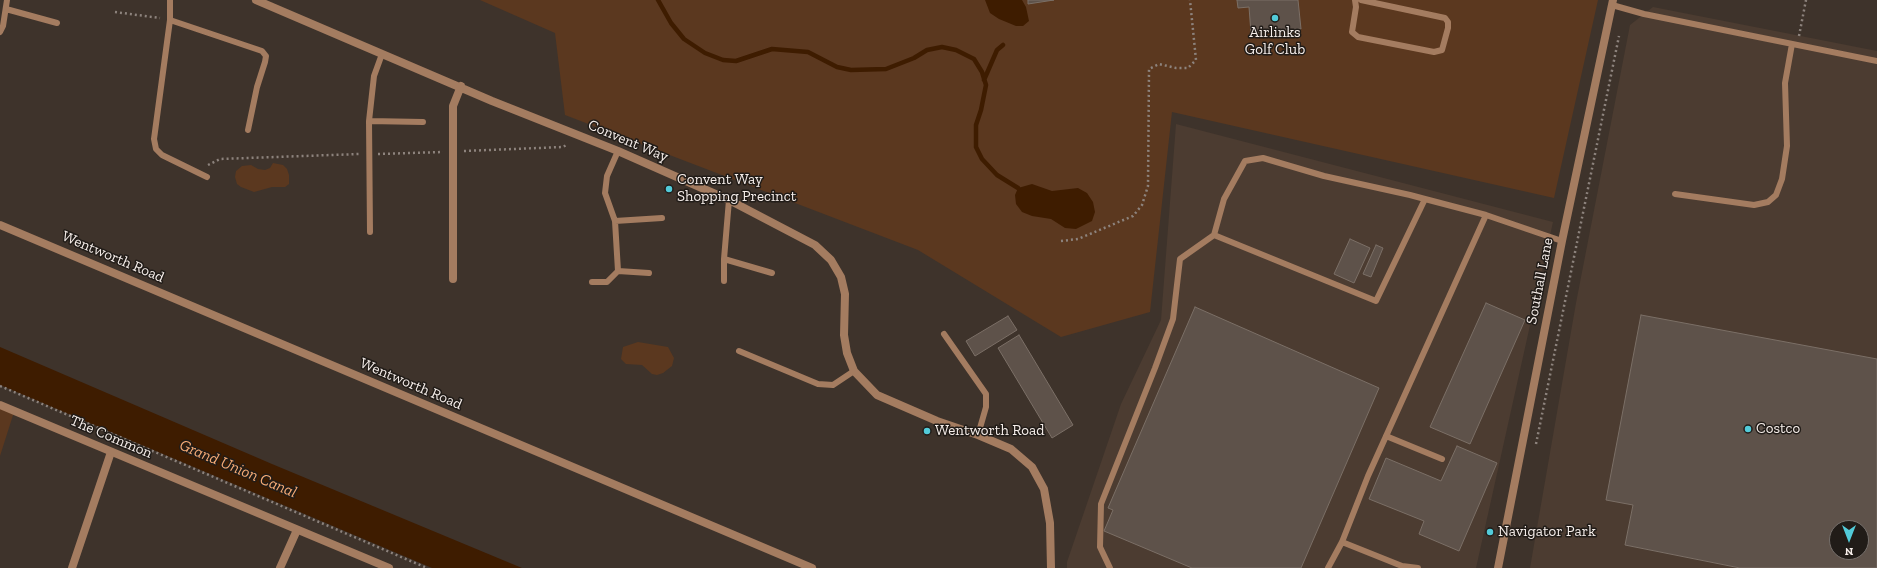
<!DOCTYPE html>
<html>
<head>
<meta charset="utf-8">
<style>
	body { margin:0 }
	#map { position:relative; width:1877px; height:568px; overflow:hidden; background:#3e332b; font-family:"Zilla Slab",serif }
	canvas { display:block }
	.north { position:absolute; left:1829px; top:520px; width:40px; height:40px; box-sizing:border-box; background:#211c18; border:1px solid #76706c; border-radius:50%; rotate:180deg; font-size:11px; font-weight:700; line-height:16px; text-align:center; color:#f6eeea }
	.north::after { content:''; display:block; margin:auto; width:14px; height:18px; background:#52cbd9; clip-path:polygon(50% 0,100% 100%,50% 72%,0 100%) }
</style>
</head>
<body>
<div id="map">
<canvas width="1877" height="568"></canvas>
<div class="north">N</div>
</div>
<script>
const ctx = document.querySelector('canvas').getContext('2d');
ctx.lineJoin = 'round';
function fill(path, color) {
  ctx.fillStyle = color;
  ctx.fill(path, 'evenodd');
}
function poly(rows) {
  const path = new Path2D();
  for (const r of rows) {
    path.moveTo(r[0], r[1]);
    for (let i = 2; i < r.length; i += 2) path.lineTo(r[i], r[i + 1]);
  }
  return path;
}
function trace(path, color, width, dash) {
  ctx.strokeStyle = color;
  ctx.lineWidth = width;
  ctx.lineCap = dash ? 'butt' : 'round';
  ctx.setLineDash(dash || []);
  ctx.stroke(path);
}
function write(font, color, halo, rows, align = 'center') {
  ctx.font = font + ' "Zilla Slab",serif';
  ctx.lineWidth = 3;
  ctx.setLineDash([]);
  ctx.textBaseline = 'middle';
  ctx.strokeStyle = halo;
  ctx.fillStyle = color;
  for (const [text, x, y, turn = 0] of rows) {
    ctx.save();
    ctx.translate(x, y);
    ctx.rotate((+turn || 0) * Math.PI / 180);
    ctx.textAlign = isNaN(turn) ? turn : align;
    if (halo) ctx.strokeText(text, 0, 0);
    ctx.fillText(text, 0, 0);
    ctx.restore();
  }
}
fill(poly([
	[1653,7,1877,51,1877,568,1530,568,1576,303,1630,25],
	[1837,528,1861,528,1861,552,1837,552],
	[1176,124,1553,222,1476,568,1067,568,1067,562,1121,404,1161,320]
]), '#4c3c31');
fill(poly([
	[480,0,1598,0,1554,198,1172,112,1150,312,1061,337,918,250,565,115,555,33],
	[273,163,283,165,287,169,289,175,289,184,285,187,272,187,254,192,241,187,237,184,235,177,236,171,242,166,251,165,258,169,265,170,270,168],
	[638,342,668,347,674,358,672,366,663,373,657,375,652,374,642,365,626,364,621,359,623,347],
	[0,406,14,412,0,456]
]), '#5b381f');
fill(poly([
	[985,0,1022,0,1026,7,1029,21,1023,26,1016,26,999,19,990,13],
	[1032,184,1052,191,1078,188,1087,193,1093,202,1095,212,1092,221,1076,229,1065,228,1051,219,1032,216,1022,212,1016,204,1015,195,1018,188],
	[0,347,272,464,522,568,432,568,0,385]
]), '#3e1c00');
trace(poly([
	[658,0,671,23,684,39,705,53,723,60,736,61,772,49,808,52,837,67,851,70,886,69,914,58,927,50,942,47,956,50,974,59,982,72,986,85,981,110,976,125,976,147,982,159,997,175,1018,188],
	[984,80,997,50,1003,45]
]), '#3e1c00', 4.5);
const building = poly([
	[1028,0,1054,0,1028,4,1028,0],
	[1237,0,1298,0,1301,29,1251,33,1249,7,1238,8,1237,0],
	[1350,239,1370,248,1354,283,1334,274,1350,239],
	[1376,245,1383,248,1371,277,1363,274,1376,245],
	[1486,303,1525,320,1470,444,1430,427,1486,303],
	[1195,307,1379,388,1301,568,1192,568,1104,531,1113,510,1108,508,1195,307],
	[1641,315,1877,359,1877,568,1740,568,1625,545,1633,505,1606,500,1641,315],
	[1837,528,1861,528,1861,552,1837,552,1837,528],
	[1008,316,1017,330,975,356,966,341,1008,316],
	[1019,335,1073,425,1052,438,998,348,1019,335],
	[1457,446,1497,463,1459,551,1419,534,1424,521,1369,499,1386,458,1441,481,1457,446]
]);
fill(building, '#5e524a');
trace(building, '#7b6f66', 1);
trace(poly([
	[115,12,160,18],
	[1799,36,1806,0],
	[464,151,563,147,568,144],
	[378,154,443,152],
	[208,165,220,159,359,154],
	[1061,241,1078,239,1133,216,1142,205,1148,186,1149,69,1159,64,1176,68,1188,68,1196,60,1190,0],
	[0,386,427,568],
	[1536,444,1619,36]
]), '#8d837d', 2.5, [2, 3]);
trace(poly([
	[170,0,170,20,154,139,156,149,162,155,207,177],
	[1355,0,1356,7,1352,32,1358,37,1434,52,1442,50,1448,28,1448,22,1445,18,1361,0],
	[1612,5,1644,14,1877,61],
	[6,9,57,23],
	[170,20,262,51,266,56,265,62,257,87,248,130],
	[0,32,3,26,7,0],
	[382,54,374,76,369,121,423,122],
	[369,121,370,232],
	[618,151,607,176,605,193,615,221,618,271,649,273],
	[1675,194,1754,205,1768,202,1776,195,1782,179,1787,146,1785,83,1792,44],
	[1425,199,1376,301,1214,235,1224,199,1245,161,1263,158,1324,176,1410,195,1425,199,1486,215,1562,241],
	[729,200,724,259,772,273],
	[615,221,662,218],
	[724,281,724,259],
	[592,282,607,282,618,271],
	[944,334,986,394,986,407,978,435],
	[739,351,818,384,833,385,854,371],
	[1386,436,1442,459],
	[1342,542,1402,566,1418,568],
	[1110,568,1100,547,1101,504,1155,368,1173,319,1180,259,1214,235],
	[1328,568,1342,542,1368,476,1486,215]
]), '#a47c60', 6);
trace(poly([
	[256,0,492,101,618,151,729,200,815,245,831,260,841,277,845,294,844,335,847,353,854,371,877,395,937,421,978,435,1011,449,1032,467,1044,489,1050,523,1051,568],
	[453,279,453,106,461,86],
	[72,568,111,452],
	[280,568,297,530]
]), '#a47c60', 8);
trace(poly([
	[0,225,812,568],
	[0,405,389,568],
	[1498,568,1562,241,1613,0]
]), '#a47c60', 8);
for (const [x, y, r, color] of [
	[1275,18,4,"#52cbd9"],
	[669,189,4,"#52cbd9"],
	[1748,429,4,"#52cbd9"],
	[927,431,4,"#52cbd9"],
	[1490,532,4,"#52cbd9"]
]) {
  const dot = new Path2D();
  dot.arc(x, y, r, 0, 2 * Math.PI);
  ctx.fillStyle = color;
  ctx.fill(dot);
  trace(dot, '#211c18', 1.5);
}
write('15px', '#f6eeea', '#211c18', [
	["Airlinks",1275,33,"center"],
	["Golf Club",1275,50,"center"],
	["Convent Way",677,180],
	["Shopping Precinct",677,197],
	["Costco",1756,429],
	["Wentworth Road",935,431],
	["Navigator Park",1498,532]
], 'left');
write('15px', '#f6eeea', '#211c18', [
	["Convent Way",628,141,23],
	["Wentworth Road",113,257,23],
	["Southall Lane",1540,281,-79],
	["Wentworth Road",411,384,23],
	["The Common",111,437,23]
]);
write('italic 16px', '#f6ab75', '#211c18', [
	["Grand Union Canal",238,469,23]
]);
</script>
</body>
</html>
